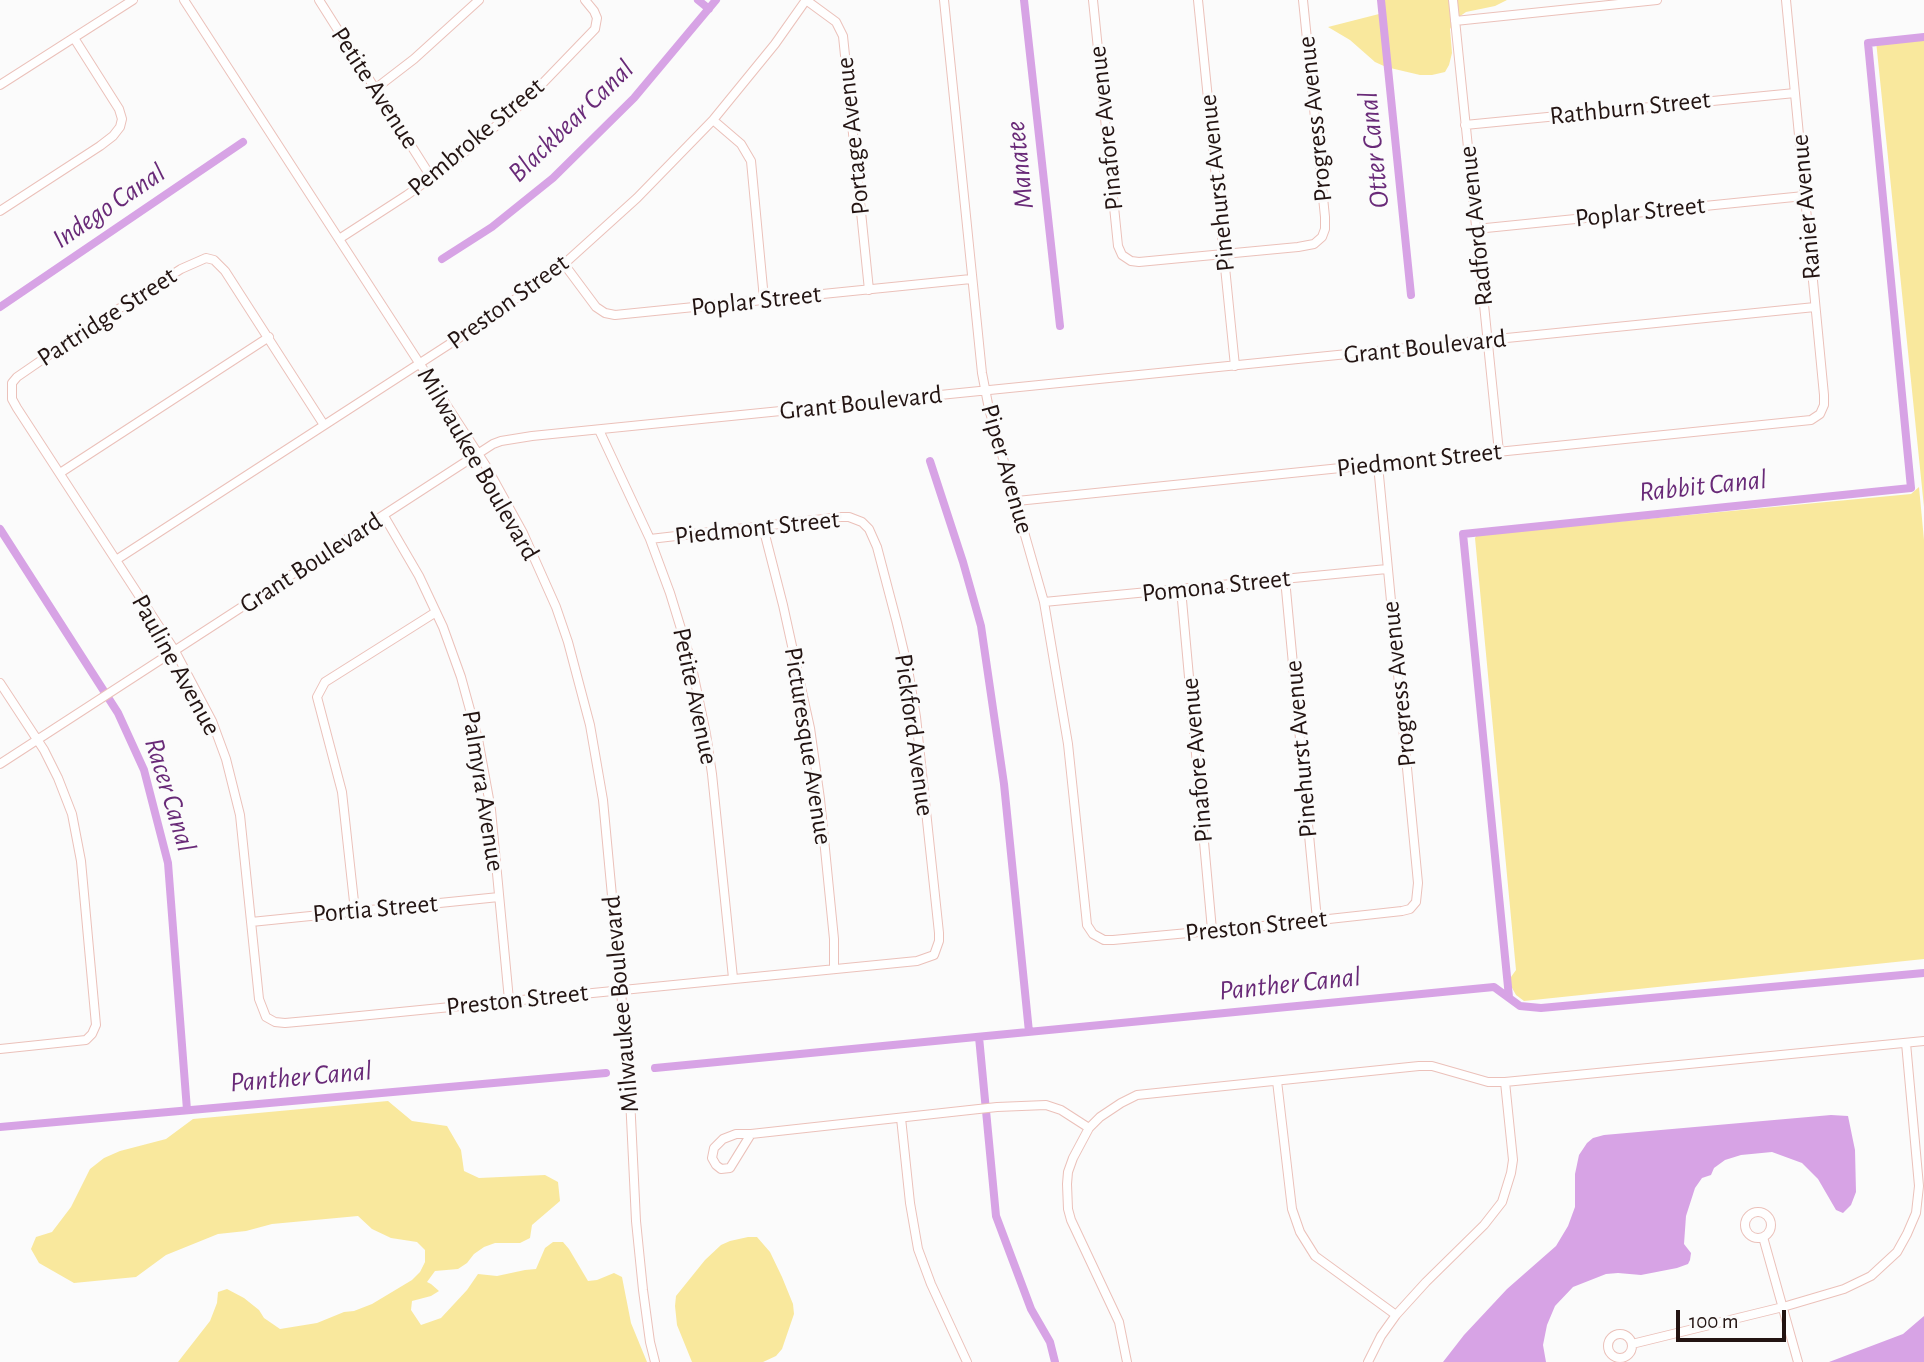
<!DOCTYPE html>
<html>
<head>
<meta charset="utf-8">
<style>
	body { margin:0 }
	#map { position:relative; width:1924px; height:1362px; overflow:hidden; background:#fbfbfb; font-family:"Alegreya Sans",sans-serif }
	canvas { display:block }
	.scale { position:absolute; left:1676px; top:1310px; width:110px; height:32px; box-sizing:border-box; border:4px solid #231412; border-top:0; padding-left:9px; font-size:21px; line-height:24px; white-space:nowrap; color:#231412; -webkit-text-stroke:5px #fbfbfb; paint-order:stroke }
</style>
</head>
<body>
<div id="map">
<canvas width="1924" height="1362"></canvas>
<div class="scale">100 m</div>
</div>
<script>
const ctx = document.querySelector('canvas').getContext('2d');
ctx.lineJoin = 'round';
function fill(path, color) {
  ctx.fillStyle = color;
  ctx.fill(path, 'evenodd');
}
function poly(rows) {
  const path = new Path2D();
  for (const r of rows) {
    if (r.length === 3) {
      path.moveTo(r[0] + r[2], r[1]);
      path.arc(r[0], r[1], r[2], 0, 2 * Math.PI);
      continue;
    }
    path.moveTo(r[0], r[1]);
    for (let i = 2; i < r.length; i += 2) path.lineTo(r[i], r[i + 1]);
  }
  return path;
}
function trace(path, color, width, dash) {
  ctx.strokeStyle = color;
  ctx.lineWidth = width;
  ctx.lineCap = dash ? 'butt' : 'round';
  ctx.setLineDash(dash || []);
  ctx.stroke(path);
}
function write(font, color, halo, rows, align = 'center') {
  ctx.font = font + ' "Alegreya Sans",sans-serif';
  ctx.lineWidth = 6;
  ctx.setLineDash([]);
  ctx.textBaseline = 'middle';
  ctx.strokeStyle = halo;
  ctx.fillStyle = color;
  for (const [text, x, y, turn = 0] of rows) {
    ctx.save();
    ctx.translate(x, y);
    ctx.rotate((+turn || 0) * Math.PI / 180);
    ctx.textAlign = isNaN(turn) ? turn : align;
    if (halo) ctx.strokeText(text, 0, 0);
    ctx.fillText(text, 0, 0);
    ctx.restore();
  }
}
fill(poly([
	[1378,0,1507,0,1495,6,1466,12,1456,19,1450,29,1452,53,1449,65,1445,72,1432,75,1420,75,1386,67,1375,62,1350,40,1328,27,1379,14],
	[1924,37,1924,507,1876,41],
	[1919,487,1924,540,1924,959,1524,1001,1516,995,1511,986,1511,977,1516,970,1475,538,1477,535,1911,494],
	[388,1101,412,1121,447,1126,461,1150,464,1171,479,1178,545,1175,558,1182,560,1201,532,1225,530,1238,520,1243,495,1243,484,1247,474,1254,467,1263,458,1269,435,1271,427,1282,431,1284,439,1291,431,1296,412,1301,411,1310,421,1325,441,1318,467,1290,478,1274,497,1276,525,1270,536,1269,545,1248,553,1242,563,1242,569,1249,588,1281,597,1280,614,1273,622,1277,631,1323,647,1362,178,1362,210,1321,217,1303,218,1292,227,1289,244,1298,259,1310,264,1318,280,1329,317,1323,344,1312,354,1311,372,1304,412,1280,420,1272,425,1262,425,1250,417,1242,391,1238,372,1229,358,1216,272,1224,246,1231,218,1234,166,1255,136,1277,115,1279,74,1283,39,1263,31,1249,36,1237,52,1232,71,1207,90,1169,104,1158,120,1151,166,1139,193,1119],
	[748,1237,757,1237,770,1252,782,1277,793,1304,794,1314,782,1349,776,1356,763,1362,692,1362,677,1325,675,1306,676,1296,705,1260,721,1245,730,1241]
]), '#f9e89d');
fill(poly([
	[1831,1115,1848,1116,1855,1150,1856,1192,1851,1205,1843,1213,1836,1210,1818,1179,1802,1163,1772,1152,1741,1155,1725,1160,1714,1168,1711,1175,1702,1178,1695,1188,1686,1216,1684,1244,1691,1253,1690,1260,1688,1264,1677,1268,1641,1275,1618,1273,1606,1274,1573,1287,1555,1306,1547,1325,1543,1345,1546,1362,1443,1362,1464,1335,1507,1289,1556,1246,1568,1226,1575,1207,1575,1174,1579,1155,1587,1143,1593,1138,1604,1135],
	[1924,1316,1924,1362,1829,1362,1903,1334]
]), '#d7a3e5');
trace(poly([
	[698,0,709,9],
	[1024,0,1060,326],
	[1381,0,1411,295],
	[442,259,492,227,553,178,634,98,716,0],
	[0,307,243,142],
	[930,461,963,562,981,626,1004,784,1029,1032],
	[0,529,118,713,144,770,168,863,187,1110],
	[1509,997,1463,534,1911,488,1868,43,1924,37],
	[979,1037,996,1216,1031,1309,1050,1342,1055,1362],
	[655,1068,1494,987,1520,1006,1541,1008,1924,973],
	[0,1127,606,1073]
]), '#d7a3e5', 8);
const minor = poly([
	[184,0,486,466,523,533,556,607,568,642,590,725,603,800,629,1077,636,1221,643,1290,650,1342,655,1362],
	[319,0,431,177],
	[806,0,836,22,843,36,869,290],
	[944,0,982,373,989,409,1044,602,1068,744,1086,915,1087,925,1093,934,1104,940,1113,940,1274,925,1402,911,1410,909,1416,902,1418,883,1378,465],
	[1093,0,1118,246,1122,255,1131,261,1139,262,1298,247,1314,244,1322,237,1325,229,1325,217,1303,0],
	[1198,0,1235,366],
	[1453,0,1499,452],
	[1455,21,1657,0],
	[0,85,133,0],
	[375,89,414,59,479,0],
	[713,120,741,144,751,161,764,299],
	[1465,125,1795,93],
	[0,211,100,146,113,136,120,127,122,119,119,109,74,38],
	[1476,229,1804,196],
	[339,239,407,195,453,162,509,115,541,85,595,29,597,18,594,11,585,0],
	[564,264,596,307,605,313,615,315,971,279],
	[324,425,225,271,214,260,206,258,181,269,78,335,17,377,12,383,12,399,17,408,175,651,212,721,226,759,240,815,259,999,266,1017,275,1022,285,1023,329,1019,917,961,934,955,939,941,939,933,916,717,908,669,897,623,877,547,869,529,862,522,849,517,841,517,650,539],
	[599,430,650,539,670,593,690,658,706,734,712,774,733,978],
	[60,473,269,337],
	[1017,501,1811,420,1820,414,1824,405,1824,395,1786,0],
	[384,516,419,576,443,627,461,677,478,739,491,810,509,1000],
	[763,527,783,605,810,728,820,799,834,939,834,968],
	[116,560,482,323,564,264,637,198,713,120,775,44,806,0],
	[1285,579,1317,920],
	[1181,589,1212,930],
	[1044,602,1387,569],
	[0,683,44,750,58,778,72,814,81,861,96,1025,92,1034,86,1040,0,1049],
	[0,764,493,444,501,441,532,436,1815,307],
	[355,911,342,792,317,697,325,682,436,612],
	[251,922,499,897],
	[1277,1081,1292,1209,1300,1232,1315,1256,1396,1315],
	[901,1118,910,1203,918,1249,931,1284,967,1362],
	[751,1134,736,1134,723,1139,714,1148,712,1158,716,1165,721,1169,730,1168,751,1134,997,1107,1046,1105,1061,1110,1089,1128],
	[1758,1225,13],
	[1763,1237,1798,1362],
	[1620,1346,12],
	[1632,1344,1783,1307,1844,1289,1871,1276,1897,1252,1907,1234,1916,1213,1919,1186,1906,1043],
	[1127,1362,1119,1322,1071,1220,1068,1209,1067,1184,1068,1172,1073,1158,1089,1128,1100,1117,1121,1103,1137,1095,1419,1066,1432,1066,1488,1082,1505,1082,1924,1041],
	[1368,1362,1381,1336,1396,1315,1426,1282,1484,1225,1502,1202,1511,1173,1513,1160,1505,1082]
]);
trace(minor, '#ebc1ba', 10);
trace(minor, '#fff', 8);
write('26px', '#231412', '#fbfbfb', [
	["Petite Avenue",375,88,57],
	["Rathburn Street",1630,108,-6],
	["Progress Avenue",1315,119,-96],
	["Pinafore Avenue",1106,128,-96],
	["Portage Avenue",853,136,-96],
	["Pembroke Street",476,137,-40],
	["Pinehurst Avenue",1217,183,-96],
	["Ranier Avenue",1806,207,-95],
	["Poplar Street",1640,212,-6],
	["Radford Avenue",1476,226,-96],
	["Poplar Street",756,301,-6],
	["Preston Street",508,302,-36],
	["Partridge Street",107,317,-33],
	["Grant Boulevard",1425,347,-6],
	["Grant Boulevard",861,403,-6],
	["Piedmont Street",1419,460,-6],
	["Milwaukee Boulevard",478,464,60],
	["Piper Avenue",1007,469,74],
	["Piedmont Street",757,528,-6],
	["Grant Boulevard",311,563,-33],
	["Pomona Street",1216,586,-6],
	["Pauline Avenue",176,665,61],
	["Progress Avenue",1399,684,-96],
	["Petite Avenue",695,696,78],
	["Pickford Avenue",914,735,82],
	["Picturesque Avenue",808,746,81],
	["Pinehurst Avenue",1301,749,-95],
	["Pinafore Avenue",1197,760,-95],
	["Palmyra Avenue",483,791,81],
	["Portia Street",375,909,-5],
	["Preston Street",1256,926,-6],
	["Preston Street",517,1000,-6],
	["Milwaukee Boulevard",621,1004,-95]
]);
write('italic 28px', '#692a78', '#fbfbfb', [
	["Blackbear Canal",571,121,-44],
	["Otter Canal",1374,150,-96],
	["Manatee",1020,165,-96],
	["Indego Canal",109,206,-34],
	["Rabbit Canal",1703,486,-6],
	["Racer Canal",170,795,73],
	["Panther Canal",1290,984,-6],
	["Panther Canal",301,1077,-5]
]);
</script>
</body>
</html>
